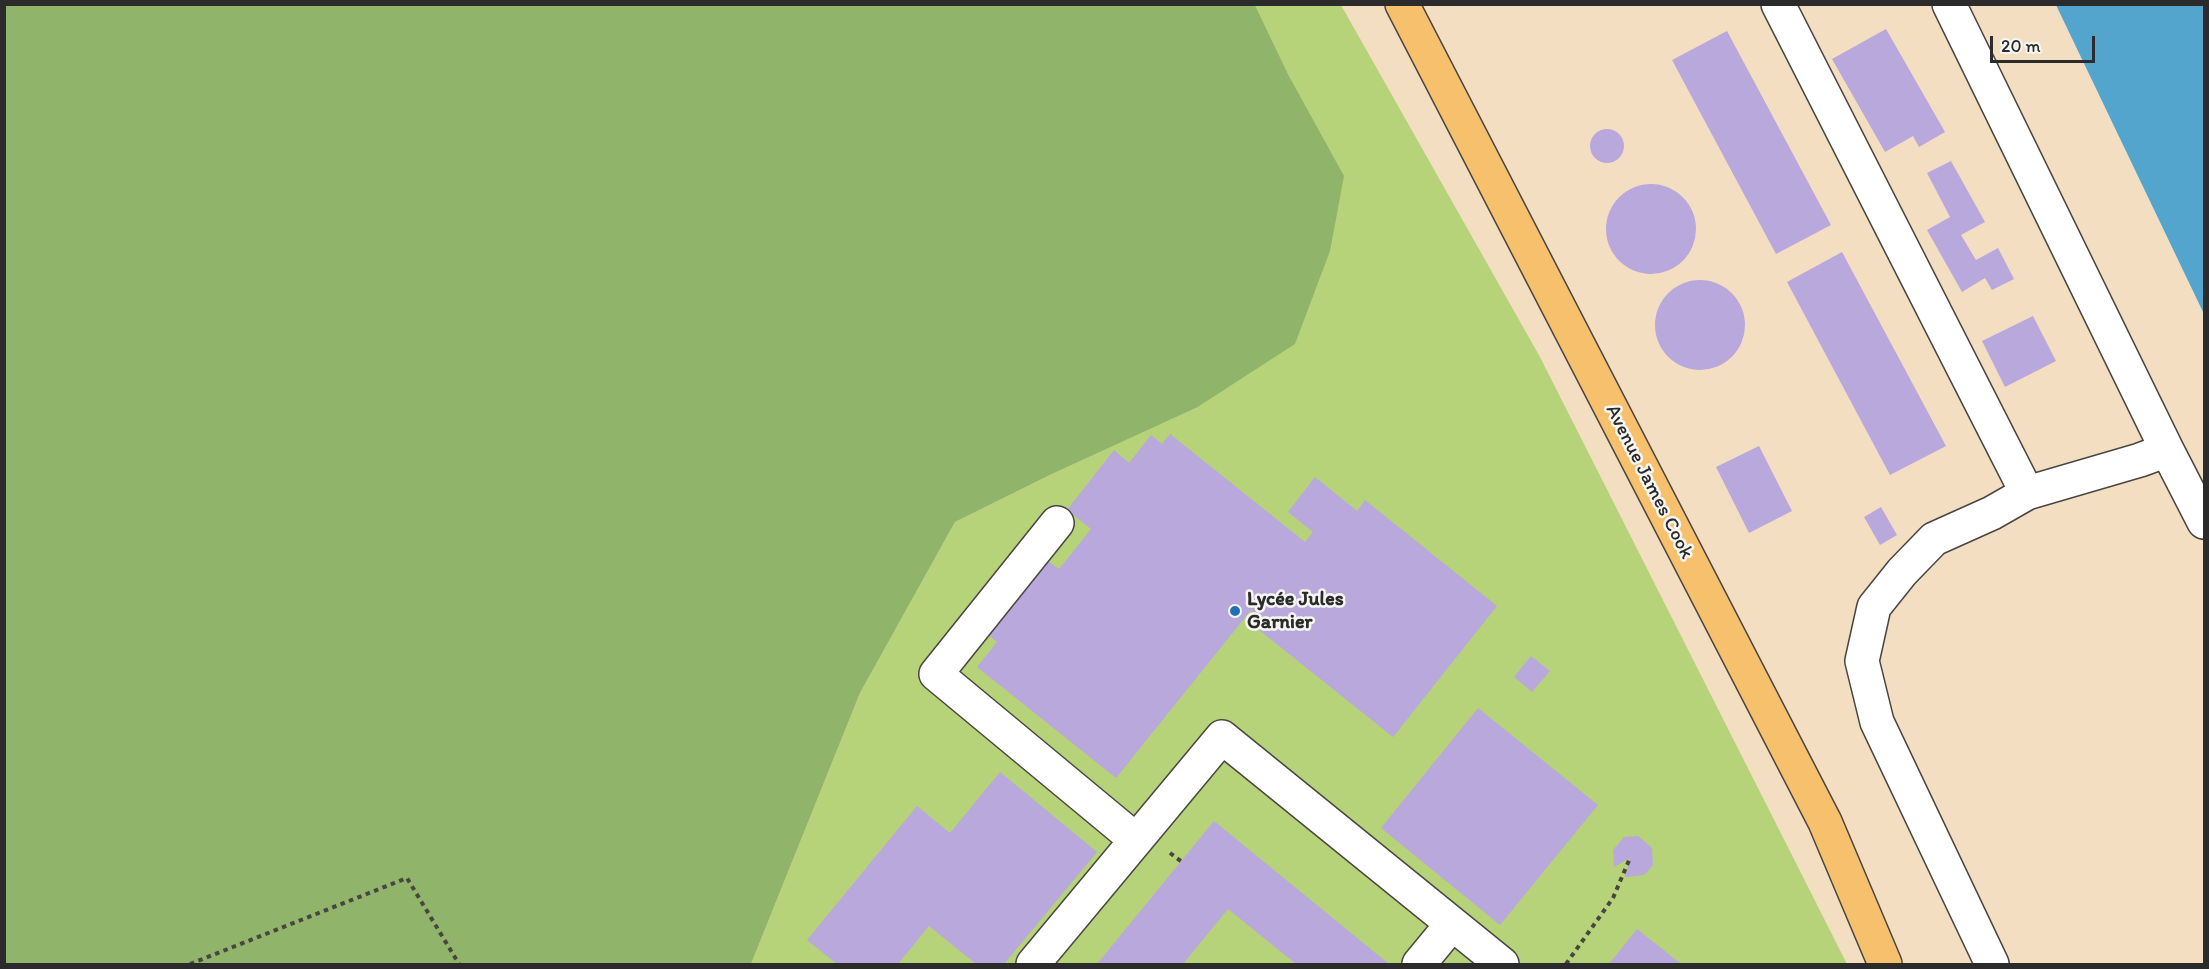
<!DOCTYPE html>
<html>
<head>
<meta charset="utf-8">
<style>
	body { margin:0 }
	#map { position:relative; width:2209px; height:969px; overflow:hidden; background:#f3dec2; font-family:Itim,sans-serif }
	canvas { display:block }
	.frame { position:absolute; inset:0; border:6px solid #2b2b2b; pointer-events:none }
	.scale { position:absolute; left:1990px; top:36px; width:105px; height:27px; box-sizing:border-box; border:3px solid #2b2b2b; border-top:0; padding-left:8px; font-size:18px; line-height:21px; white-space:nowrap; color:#2b2b2b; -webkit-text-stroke:4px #f6f6f2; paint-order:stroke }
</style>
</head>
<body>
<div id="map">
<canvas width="2209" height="969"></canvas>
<div class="frame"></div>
<div class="scale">20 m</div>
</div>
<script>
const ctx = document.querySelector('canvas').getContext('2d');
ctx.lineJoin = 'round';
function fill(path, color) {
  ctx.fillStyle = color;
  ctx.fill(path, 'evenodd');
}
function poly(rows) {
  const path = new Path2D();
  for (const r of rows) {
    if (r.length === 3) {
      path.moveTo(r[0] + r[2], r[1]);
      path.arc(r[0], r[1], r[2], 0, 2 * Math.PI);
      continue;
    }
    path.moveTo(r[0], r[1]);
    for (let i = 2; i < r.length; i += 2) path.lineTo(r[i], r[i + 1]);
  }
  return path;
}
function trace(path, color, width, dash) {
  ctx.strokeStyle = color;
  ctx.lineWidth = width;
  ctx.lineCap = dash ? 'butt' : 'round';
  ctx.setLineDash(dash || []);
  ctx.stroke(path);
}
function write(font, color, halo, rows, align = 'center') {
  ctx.font = font + ' Itim,sans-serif';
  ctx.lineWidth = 5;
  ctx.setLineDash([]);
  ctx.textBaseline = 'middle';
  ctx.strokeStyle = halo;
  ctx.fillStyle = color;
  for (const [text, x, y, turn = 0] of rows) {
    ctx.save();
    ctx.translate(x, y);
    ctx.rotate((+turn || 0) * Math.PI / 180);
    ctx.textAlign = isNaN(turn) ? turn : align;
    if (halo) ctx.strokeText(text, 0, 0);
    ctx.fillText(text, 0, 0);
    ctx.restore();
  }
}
fill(poly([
	[1255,5,1341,5,1540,357,1847,964,751,964,860,693,955,522,1052,474,1196,408,1290,78]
]), '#b6d37a');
fill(poly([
	[5,4,1255,5,1290,78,1344,176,1330,251,1295,344,1196,408,1052,474,955,522,860,693,751,964,5,964]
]), '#90b56a');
fill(poly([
	[2056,5,2204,5,2204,314]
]), '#53a5ce');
fill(poly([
	[1886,29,1945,132,1919,147,1913,136,1885,152,1832,59],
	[1727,31,1831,225,1776,254,1672,60],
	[1607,146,17],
	[1951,161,1985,222,1961,235,1976,260,1998,248,2014,279,1992,290,1985,278,1962,292,1927,230,1950,217,1927,173],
	[1651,229,45],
	[1842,252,1946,446,1890,475,1787,282],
	[1700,325,45],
	[2033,316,2056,361,2005,387,1982,341],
	[1170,434,1305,542,1313,532,1288,512,1315,477,1357,511,1365,500,1497,606,1393,737,1259,630,1266,622,1251,610,1116,778,977,667,997,642,985,632,1044,558,1059,569,1091,529,1067,510,1114,450,1129,463,1151,435,1162,444],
	[1759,446,1792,511,1749,533,1716,467],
	[1881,507,1897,535,1880,545,1864,517],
	[1531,656,1550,671,1532,692,1514,677],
	[1478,708,1598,805,1500,925,1381,828],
	[1000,772,1097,852,1004,964,976,964,929,926,898,964,837,964,807,940,917,806,950,833],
	[1214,821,1389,964,1296,964,1228,909,1183,964,1097,964],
	[1638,836,1652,848,1653,865,1644,875,1625,877,1630,858,1614,867,1613,850,1624,837],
	[1637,929,1681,964,1609,964]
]), '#b8a8dc');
const minor = poly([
	[1778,4,2027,493],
	[1949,4,2167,450,2204,522],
	[1057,523,936,674,1136,840],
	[1033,964,1222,737,1502,964],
	[1419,964,1452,924],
	[1992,964,1877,722,1862,661,1874,607,1902,572,1934,539,1992,513,2027,493,2140,460,2167,450]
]);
const major = poly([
	[1402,4,1825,822,1885,964]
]);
trace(minor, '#494642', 36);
trace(major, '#494642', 36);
trace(poly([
	[1170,853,1182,862],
	[190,964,407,878,459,964],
	[1566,964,1613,898,1630,858]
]), '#494642', 4, [4.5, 4.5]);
trace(minor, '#fff', 33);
trace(major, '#f7c06c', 33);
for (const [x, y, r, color] of [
	[1235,611,6,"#1f6fb2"]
]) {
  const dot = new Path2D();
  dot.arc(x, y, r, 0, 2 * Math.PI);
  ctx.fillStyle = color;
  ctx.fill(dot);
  trace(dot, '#f6f6f2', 2);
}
write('20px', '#2b2b2b', '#f6f6f2', [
	["Avenue James Cook",1649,482,63]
]);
write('bold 20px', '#2b2b2b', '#f6f6f2', [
	["Lycée Jules",1247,600],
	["Garnier",1247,623]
], 'left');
</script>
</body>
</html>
